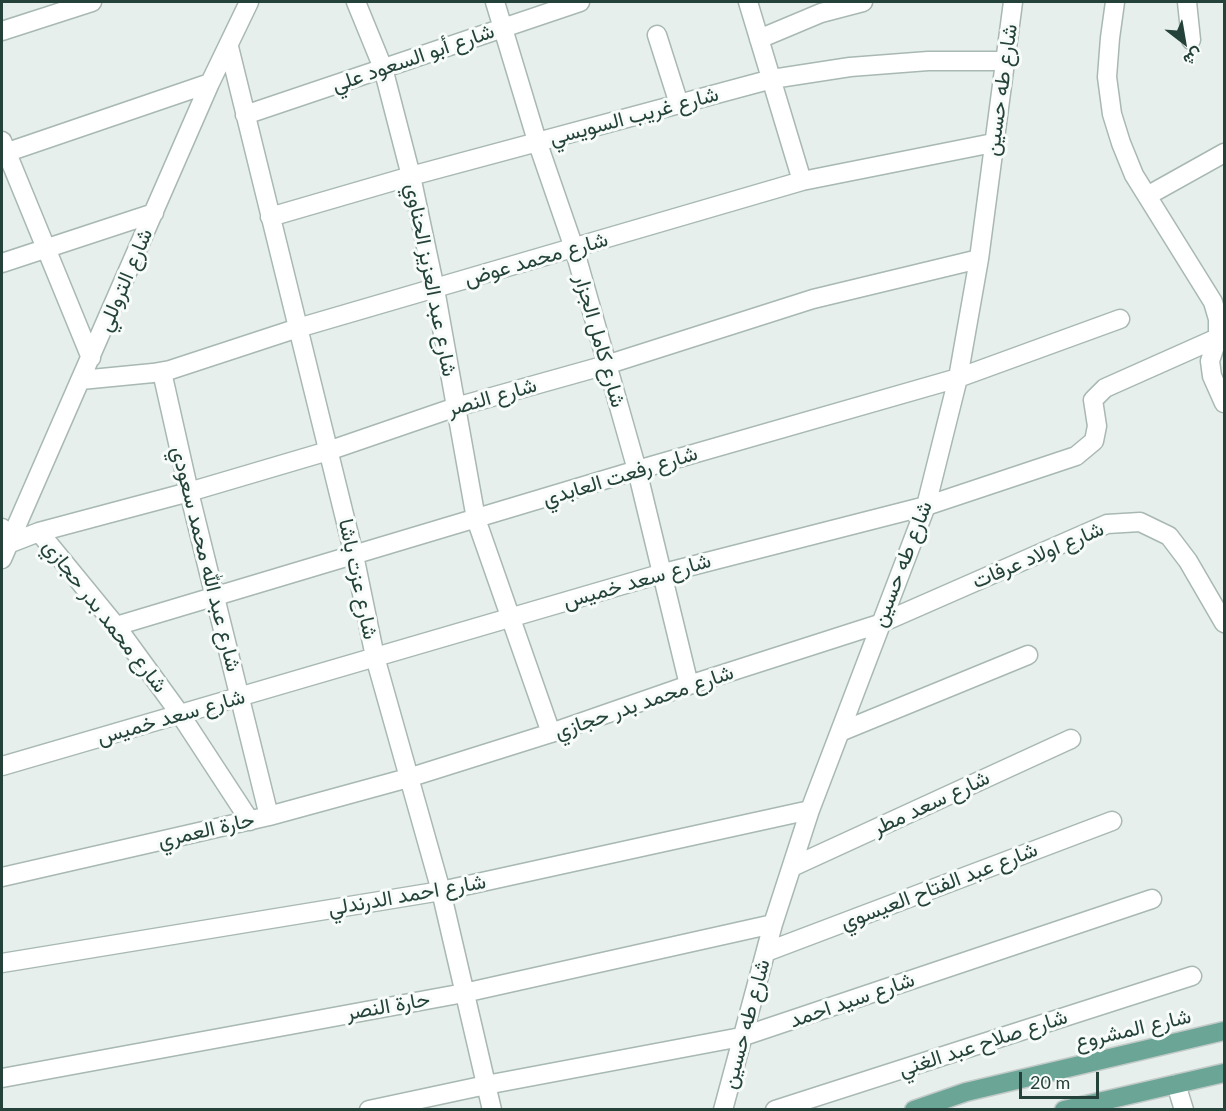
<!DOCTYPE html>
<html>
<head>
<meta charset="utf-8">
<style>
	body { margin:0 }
	#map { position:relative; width:1226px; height:1111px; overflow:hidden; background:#e6efeb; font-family:Lato,Vazirmatn,sans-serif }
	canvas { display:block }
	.frame { position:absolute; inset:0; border:3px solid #24423a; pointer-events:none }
	.north { position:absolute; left:1154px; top:12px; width:60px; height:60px; -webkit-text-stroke:4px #f7fbf9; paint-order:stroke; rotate:149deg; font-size:16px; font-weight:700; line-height:24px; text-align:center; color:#24423a }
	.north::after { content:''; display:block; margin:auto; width:21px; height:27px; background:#24423a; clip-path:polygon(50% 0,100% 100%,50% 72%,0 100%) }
	.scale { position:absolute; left:1019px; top:1072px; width:80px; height:27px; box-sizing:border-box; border:3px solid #24423a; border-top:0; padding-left:8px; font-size:18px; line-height:21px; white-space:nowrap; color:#24423a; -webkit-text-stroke:4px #f7fbf9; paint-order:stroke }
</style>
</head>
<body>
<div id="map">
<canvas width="1226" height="1111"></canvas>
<div class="frame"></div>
<div class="north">ش</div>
<div class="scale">20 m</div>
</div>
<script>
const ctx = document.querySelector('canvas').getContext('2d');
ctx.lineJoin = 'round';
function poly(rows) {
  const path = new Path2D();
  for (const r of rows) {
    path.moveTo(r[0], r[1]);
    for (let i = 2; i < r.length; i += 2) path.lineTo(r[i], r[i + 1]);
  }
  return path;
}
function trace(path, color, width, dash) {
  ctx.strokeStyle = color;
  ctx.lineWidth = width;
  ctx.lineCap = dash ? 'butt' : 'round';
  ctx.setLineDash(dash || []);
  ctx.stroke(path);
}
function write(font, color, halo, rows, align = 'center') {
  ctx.font = font + ' Lato,Vazirmatn,sans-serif';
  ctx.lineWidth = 6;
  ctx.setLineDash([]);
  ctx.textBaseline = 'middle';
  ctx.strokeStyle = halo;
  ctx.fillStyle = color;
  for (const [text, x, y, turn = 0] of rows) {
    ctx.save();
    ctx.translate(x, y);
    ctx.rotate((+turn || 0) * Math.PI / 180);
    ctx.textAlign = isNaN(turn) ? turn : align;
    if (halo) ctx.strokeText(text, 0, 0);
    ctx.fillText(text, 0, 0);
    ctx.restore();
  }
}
const minor = poly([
	[356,2,383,68,411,176,435,289,476,519,551,733],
	[495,2,537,141,574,248,637,470,689,685],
	[748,2,802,181],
	[1115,2,1110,38,1107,77,1112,114,1121,143,1134,175,1213,302,1218,319,1218,337,1210,361,1212,376,1224,403],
	[1187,2,1191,40],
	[2,31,92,2],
	[657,35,679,104],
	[759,39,821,13,863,2],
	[229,47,354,555,375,657,441,891,492,1110],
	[245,115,580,2],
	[2,141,91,358],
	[2,154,210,83],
	[1147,196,1224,153],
	[270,217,411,176,772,79,850,67,928,61,1005,61],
	[2,263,154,213],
	[162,372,189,492,269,816],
	[81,380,153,373,170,370,298,328,802,181,993,143],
	[2,528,8,544,39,532,189,492,328,451,456,407,606,365,813,299,979,259],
	[39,532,116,626,180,714,250,821],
	[2,559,210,83,249,2],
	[116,626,637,470,958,378,1120,319],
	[840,732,1028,655],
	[2,766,660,574,926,506,1076,456,1094,441,1097,426,1093,400,1105,388,1224,335],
	[792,867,1071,739],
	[2,877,269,816,408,778,551,733,689,685,879,624,1107,524,1140,522,1169,536,1188,561,1224,623],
	[766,952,1112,821],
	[2,963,441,891,810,810],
	[2,1078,464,993,773,924],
	[1176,1084,1184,1110],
	[369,1110,486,1085,741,1037,1152,899],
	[723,1110,773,924,810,810,926,506,958,378,979,259,1013,2],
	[775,1110,1192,976]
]);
const major = poly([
	[914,1110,966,1092,1224,1031],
	[1064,1110,1224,1073]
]);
trace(minor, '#a8b8b2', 21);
trace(major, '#c2cac8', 21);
trace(minor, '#fff', 18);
trace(major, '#6aa596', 18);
write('21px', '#24423a', '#f7fbf9', [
	["شارع أبو السعود علي",413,58,-19],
	["شارع طه حسين",1001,90,-82],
	["شارع غريب السويسي",634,116,-15],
	["شارع محمد عوض",536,259,-16],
	["شارع التروللي",125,280,-67],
	["شارع عبد العزيز الحناوي",431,280,79],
	["شارع كامل الجزار",600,341,74],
	["شارع النصر",492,397,-16],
	["شارع رفعت العابدي",620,476,-17],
	["شارع اولاد عرفات",1038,555,-23],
	["شارع عبد الله محمد سعودي",206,559,76],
	["شارع طه حسين",902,564,-69],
	["شارع عزت باشا",358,579,78],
	["شارع سعد خميس",637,581,-16],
	["شارع محمد بدر حجازي",105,616,52],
	["شارع محمد بدر حجازي",644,702,-19],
	["شارع سعد خميس",171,717,-16],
	["شارع سعد مطر",931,803,-25],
	["حارة العمري",206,830,-13],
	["شارع عبد الفتاح العيسوي",939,886,-21],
	["شارع احمد الدرندلي",407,895,-10],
	["شارع سيد احمد",852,1000,-19],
	["حارة النصر",388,1006,-10],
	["شارع طه حسين",746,1024,-75],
	["شارع المشروع",1133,1029,-13],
	["شارع صلاح عبد الغني",983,1043,-18]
]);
</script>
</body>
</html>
